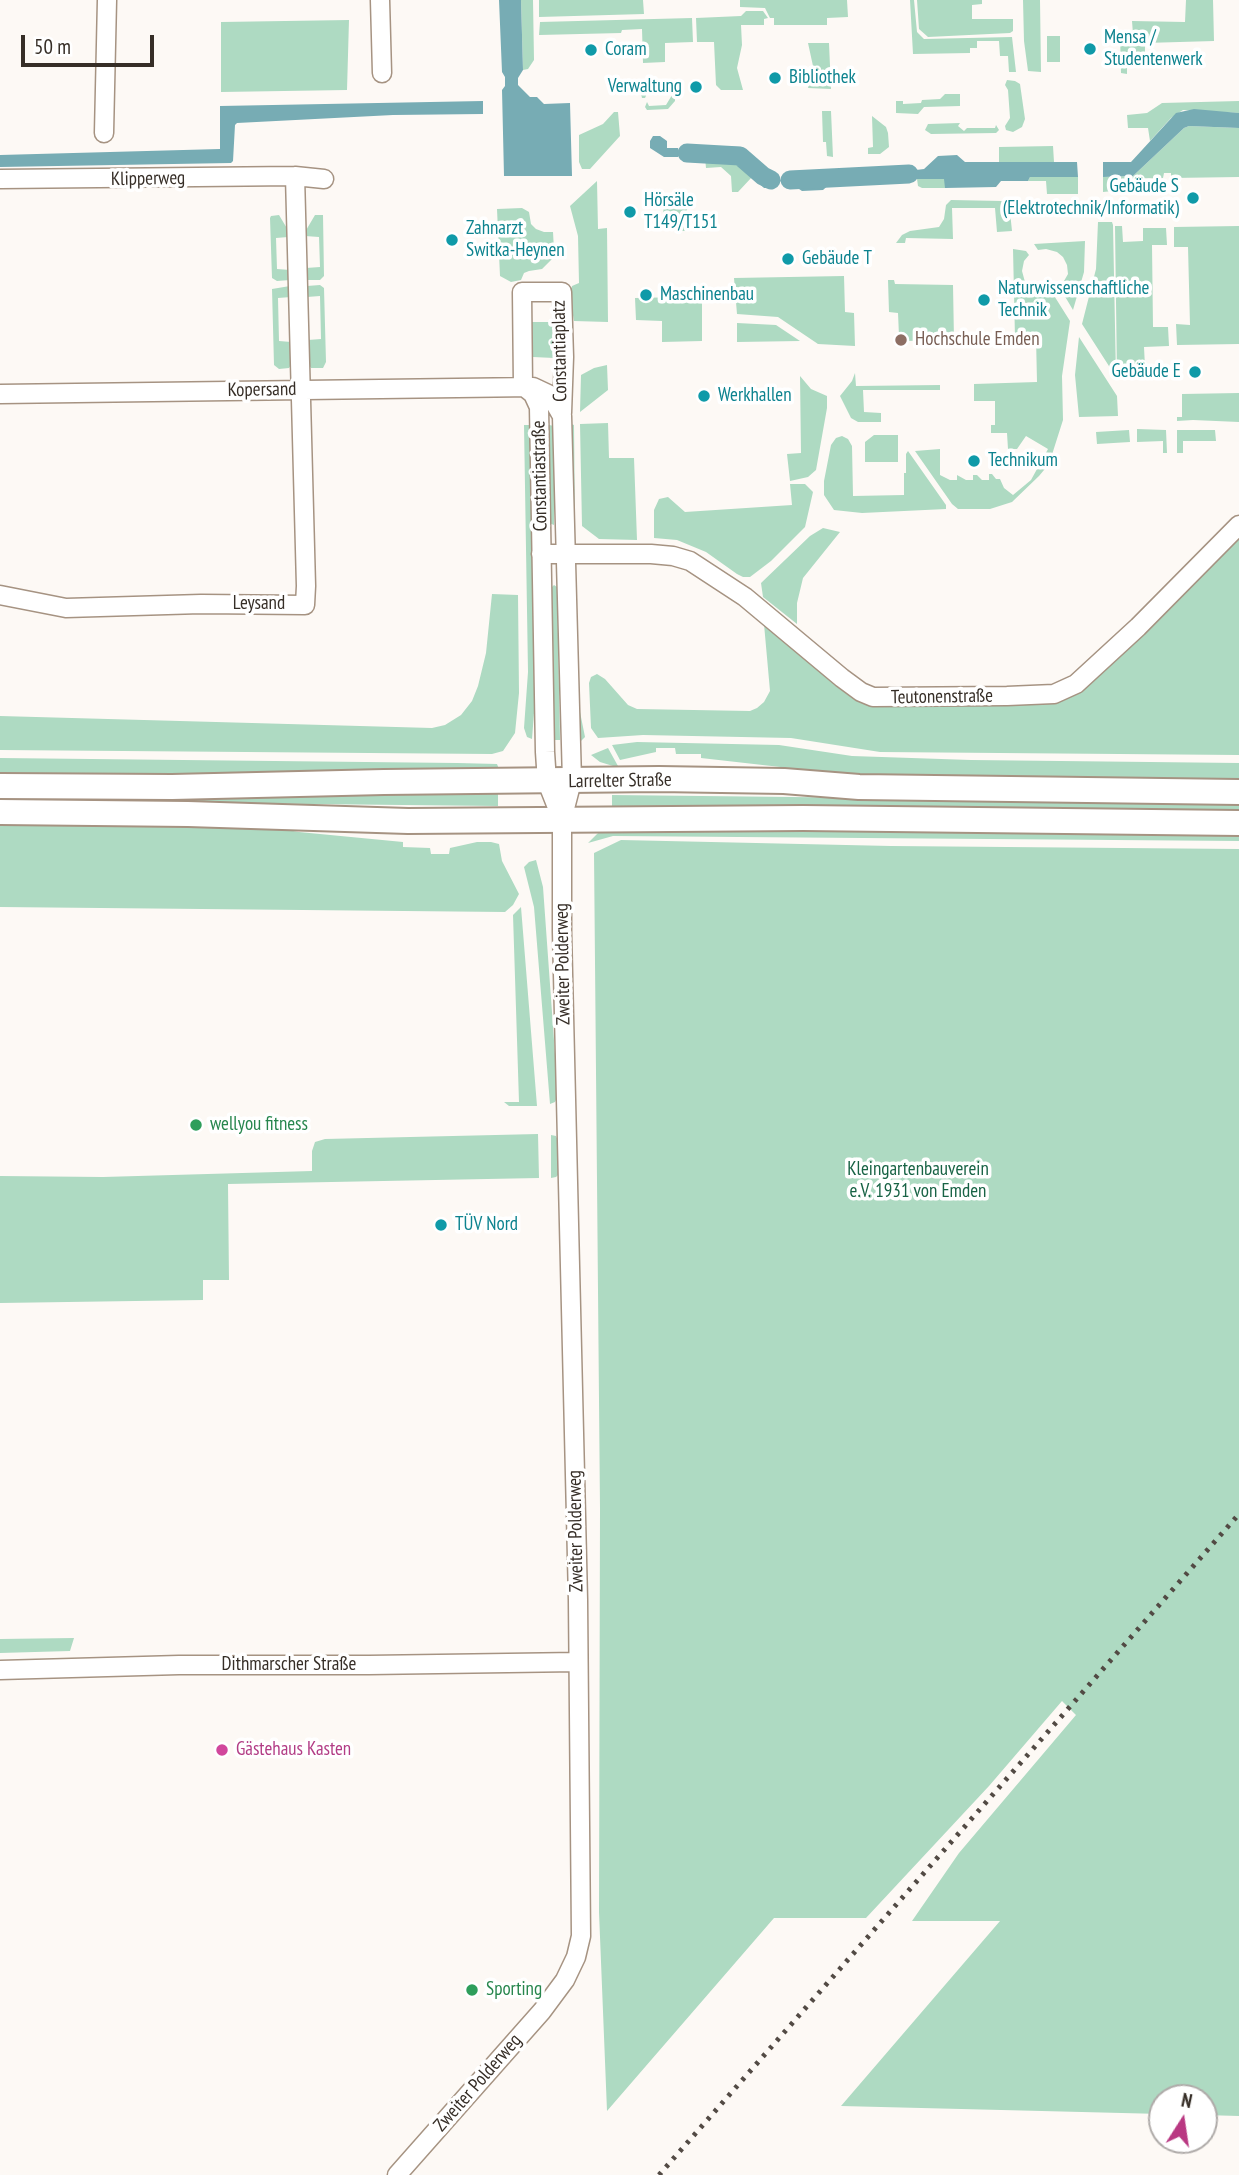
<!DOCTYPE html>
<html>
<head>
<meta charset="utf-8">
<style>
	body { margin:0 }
	#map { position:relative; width:1239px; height:2175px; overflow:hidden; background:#fdf9f5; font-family:"PT Sans Narrow",sans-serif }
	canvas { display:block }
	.north { position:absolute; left:1148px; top:2084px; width:70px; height:70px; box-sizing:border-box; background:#fff; border:2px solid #afaba9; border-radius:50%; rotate:12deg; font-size:19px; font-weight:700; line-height:28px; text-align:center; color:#362e27 }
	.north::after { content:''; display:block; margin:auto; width:24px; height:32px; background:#b93882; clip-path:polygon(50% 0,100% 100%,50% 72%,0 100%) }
	.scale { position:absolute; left:21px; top:35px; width:133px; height:32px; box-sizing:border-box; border:4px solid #362e27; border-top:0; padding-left:9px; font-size:21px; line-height:24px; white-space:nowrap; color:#362e27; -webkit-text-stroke:5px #fff; paint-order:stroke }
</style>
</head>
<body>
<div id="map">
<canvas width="1239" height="2175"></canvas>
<div class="north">N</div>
<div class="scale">50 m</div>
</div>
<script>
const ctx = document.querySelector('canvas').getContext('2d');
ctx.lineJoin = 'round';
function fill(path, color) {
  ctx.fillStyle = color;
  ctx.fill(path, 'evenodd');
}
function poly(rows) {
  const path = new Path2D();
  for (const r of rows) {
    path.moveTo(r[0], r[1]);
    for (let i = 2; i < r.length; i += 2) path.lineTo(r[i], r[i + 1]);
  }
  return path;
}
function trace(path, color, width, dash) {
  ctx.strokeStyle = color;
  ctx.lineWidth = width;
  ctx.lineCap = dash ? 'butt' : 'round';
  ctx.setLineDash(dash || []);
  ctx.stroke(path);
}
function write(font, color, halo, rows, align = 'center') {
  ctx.font = font + ' "PT Sans Narrow",sans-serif';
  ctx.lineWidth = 7;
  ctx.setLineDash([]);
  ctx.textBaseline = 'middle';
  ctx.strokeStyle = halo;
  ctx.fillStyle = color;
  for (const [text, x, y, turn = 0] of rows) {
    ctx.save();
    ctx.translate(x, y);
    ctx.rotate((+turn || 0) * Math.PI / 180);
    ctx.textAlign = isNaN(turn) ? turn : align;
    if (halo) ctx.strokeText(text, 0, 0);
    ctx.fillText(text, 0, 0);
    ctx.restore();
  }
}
fill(poly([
	[521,0,533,0,534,60,528,69,523,70],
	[539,0,643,0,644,14,539,17],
	[740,0,847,0,848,17,827,18,827,25,774,25,774,18,770,18,765,8,740,7],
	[910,0,914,0,917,32,924,39,1012,37,1016,72,1009,72,1008,56,1000,56,999,41,977,41,977,48,970,48,970,53,913,54],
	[917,0,982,0,982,4,972,5,972,19,1013,19,1013,31,1010,33,928,37,919,29],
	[1023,0,1040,0,1041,72,1028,71,1024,41],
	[1186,0,1213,0,1214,41,1145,43,1145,60,1127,61,1127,74,1121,73,1120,34,1133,34,1132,21,1185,22],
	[746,11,763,11,768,18,764,19,764,25,741,25,742,45,737,68,743,90,721,90,716,85,714,42,697,42,696,18,741,16],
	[692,18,693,42,665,43,665,62,643,63,642,29,622,30,621,33,539,35,540,22],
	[349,20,347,90,221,92,221,22],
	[1047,36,1060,36,1060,62,1047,62],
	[808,43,829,43,831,89,808,88,813,66],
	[1007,80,1015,81,1020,84,1025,119,1022,127,1013,132,1006,130,1005,126,1010,118,1008,90,1005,85],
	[675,84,675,101,668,109,647,110,645,107,647,102,649,106,666,105,672,95,669,88,649,89,645,98,642,98,639,85],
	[945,94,960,94,960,106,924,107,918,114,896,113,896,101,903,101,903,104,921,103,922,100,940,99],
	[1239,101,1239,113,1183,110,1171,118,1150,141,1148,128,1128,128,1127,115,1147,113,1162,103],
	[822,111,831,111,833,157,827,156,826,142,823,142],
	[614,112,618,112,620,136,590,169,582,169,579,162,579,135,603,124],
	[872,116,886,127,888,133,889,147,880,154,868,154,868,148,873,147],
	[960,123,958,126,964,131,967,128,995,128,996,125,999,130,996,133,931,134,925,130,928,124],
	[1189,126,1239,128,1239,177,1171,178,1171,173,1164,173,1163,178,1113,179,1113,191,1103,192,1103,177,1133,176,1184,128],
	[1053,146,1054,162,999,163,999,147],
	[705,157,732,157,752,177,738,192,732,192,731,176,721,167,706,168],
	[1030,177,1078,177,1078,194,1047,194,1046,181,1028,181],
	[917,179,945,179,945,188,922,188,918,186],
	[597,181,598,229,607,228,608,322,574,321,570,298,572,286,579,283,578,236,570,206],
	[663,197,686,197,688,231,664,231],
	[951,200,1002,201,1010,212,1012,231,997,232,995,208,952,208,953,239,906,238,905,243,896,243,902,235,910,231,939,227,944,219,946,205],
	[522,208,529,212,531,224,536,229,544,232,553,232,554,250,553,258,542,269,529,271,524,273,521,280,511,282,500,276,497,209],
	[279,215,288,230,288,237,276,238,277,269,290,270,290,280,277,281,272,278,270,218,271,216],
	[315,215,323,215,324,276,320,280,307,280,306,268,320,267,319,237,305,236,305,232],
	[1098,222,1112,222,1113,225,1116,377,1082,324,1096,269],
	[1115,226,1122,226,1123,242,1143,241,1143,228,1166,228,1167,245,1152,245,1153,327,1168,327,1169,346,1144,347,1145,367,1150,368,1150,377,1117,377],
	[1239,226,1239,344,1177,345,1176,324,1190,325,1188,247,1174,247,1174,227],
	[1085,241,1084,272,1073,310,1060,288,1068,274,1067,265,1063,257,1057,252,1046,249,1038,250,1034,244],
	[1013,249,1026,251,1029,255,1024,261,1022,271,1025,282,1033,291,1053,294,1070,321,1062,376,1063,420,1049,464,1039,476,1012,502,990,509,958,509,952,504,915,451,940,449,940,475,950,480,957,480,957,475,966,480,973,480,973,475,977,475,982,480,989,480,989,474,992,474,996,479,1000,479,1004,488,1013,495,1031,480,1048,449,1026,436,1017,449,1008,449,1007,433,991,433,991,425,995,425,995,401,974,401,974,384,1037,382,1036,337,1015,338],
	[844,276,845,312,854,313,855,346,818,344,778,317,737,314,734,278],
	[888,280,894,280,895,284,953,285,954,340,904,341,899,336,898,313,889,312],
	[320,285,324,288,326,362,323,368,311,368,309,365,308,340,321,339,320,296,307,297,307,286],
	[290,286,291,297,278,298,279,341,291,342,291,365,289,368,279,369,274,365,272,289],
	[684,295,689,295,689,298,702,299,702,341,662,342,662,321,636,320,635,298,684,297],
	[532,322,556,322,558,355,554,358,533,357],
	[737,323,776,325,800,341,737,342],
	[1079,337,1117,396,1118,416,1079,417,1075,375],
	[607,365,608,390,580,412,581,375,594,368],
	[855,373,856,386,940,385,940,390,863,390,864,412,881,413,881,422,858,422,851,418,840,396,852,381],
	[800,376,811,389,827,396,827,408,816,470,808,477,790,481,787,454,801,453],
	[1239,393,1239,422,1193,420,1177,421,1177,417,1182,417,1182,394],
	[568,423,574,425,575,528,570,528],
	[608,423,609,458,634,458,637,540,599,539,582,526,580,424],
	[524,425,533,425,536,687,532,739,527,737,524,728,528,672],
	[549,425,554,426,554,525,549,523],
	[1137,429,1166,430,1167,453,1163,453,1163,441,1137,442],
	[1129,430,1130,442,1097,444,1096,432],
	[1177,430,1215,430,1216,441,1183,441,1183,453,1177,453],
	[874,435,898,435,898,462,865,462,865,442],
	[842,436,848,439,852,446,853,496,904,495,904,473,906,473,906,454,908,451,946,505,946,509,862,513,834,510,824,495,824,481,831,445,836,438],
	[790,484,805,484,813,492,805,527,771,561,750,577,743,577,737,574,706,552,677,540,654,538,654,510,659,499,668,497,685,512,792,505],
	[1239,525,1239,755,880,752,791,738,643,735,598,738,591,728,589,683,591,677,597,674,605,679,628,705,637,709,750,711,757,708,764,702,770,691,764,624,861,692,1054,694],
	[823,528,840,532,803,578,797,603,797,624,763,597,761,583,810,536],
	[571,583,576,583,580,712,585,737,581,741,576,727],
	[554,585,557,587,560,740,553,740,550,589],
	[492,594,518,595,519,693,515,733,503,751,492,754,0,750,0,716,432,728,445,725,461,715,472,701,478,686,486,653],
	[637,742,779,745,852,756,971,760,1239,763,1239,783,886,779,701,758,701,754,676,754,675,748,656,748,656,752,620,760,612,745],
	[608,748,618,766,613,766,600,762,591,755],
	[0,758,457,763,497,764,499,769,119,777,0,776],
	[415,793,498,794,498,806,119,802,119,798],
	[612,795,1239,802,1239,812,612,807],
	[0,822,265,826,299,832,403,842,403,847,430,848,431,854,449,854,450,848,477,842,491,842,499,844,502,861,519,894,513,905,505,912,0,907],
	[611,828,1239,833,1239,841,613,836,588,843,601,830],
	[621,840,891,846,1239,849,1239,2116,1204,2115,1204,2098,1162,2098,1162,2114,841,2106,1000,1921,912,1921,959,1853,1076,1715,1062,1701,989,1786,866,1918,774,1918,607,2111,599,1912,600,1509,594,853],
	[536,860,543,887,558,1096,555,1102,550,1104,534,907,524,867,529,862],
	[521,907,537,1106,509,1106,504,1102,519,1102,513,915],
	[538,1134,539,1178,228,1184,229,1280,203,1280,203,1300,0,1303,0,1176,103,1177,312,1171,312,1151,315,1142,325,1139],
	[551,1135,556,1136,559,1143,559,1174,556,1177,551,1178],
	[74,1638,70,1651,0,1653,0,1639]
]), '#aedac2');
fill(poly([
	[499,0,521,0,523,70,518,78,518,85,530,97,537,97,544,104,570,103,572,176,504,176,502,90,505,86,505,77,502,72],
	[483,101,483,114,393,115,237,123,235,125,233,161,231,163,0,167,0,155,220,149,220,106],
	[1194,109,1239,113,1239,128,1189,126,1184,128,1133,176,1103,177,1103,162,1131,162,1176,113],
	[653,136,660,136,667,141,667,148,678,148,678,157,664,157,650,148,650,141],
	[705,146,742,147,768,172,771,172,771,188,764,188,732,157,705,157],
	[957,155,965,162,1077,162,1078,177,1030,177,1028,181,1001,181,996,187,945,188,944,179,917,179,916,170,924,169,938,156],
	[856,170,857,181,832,182,823,190,802,191,796,187,790,187,790,171],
	[869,170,909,170,909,179,869,180]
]), '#77acb4');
trace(poly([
	[687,153,740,156,763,176,771,180],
	[790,180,909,174]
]), '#77acb4', 19);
const street = poly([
	[380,0,382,73],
	[104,133,107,0],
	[295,176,324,179],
	[0,179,295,176,306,586,305,605,201,604,66,608,0,595],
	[523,386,533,394,539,407,545,752,547,782,562,820],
	[523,386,522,292,562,292,564,357,562,413],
	[0,394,533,387,550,395,562,416,572,781,562,820,562,932,578,1600,581,1936,576,1957,565,1980,542,2011,397,2175],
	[541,554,651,554,673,556,690,561,745,597,842,678,861,692,873,697,1007,696,1054,694,1076,684,1138,627,1239,525],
	[0,1670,179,1665,369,1665,577,1662]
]);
const secondary = poly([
	[0,786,172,787,384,782,659,779,784,781,859,787,1239,792],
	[0,812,188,814,408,821,803,818,1239,823]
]);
trace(street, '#a69382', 21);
trace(secondary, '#a69382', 28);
trace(street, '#fff', 18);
trace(secondary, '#fff', 24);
trace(poly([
	[659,2175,1239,1514]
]), '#524a44', 5, [3.5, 7]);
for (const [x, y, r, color] of [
	[1090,49,7,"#0f9aa8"],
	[591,50,7,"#0f9aa8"],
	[775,78,7,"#0f9aa8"],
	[696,87,7,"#0f9aa8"],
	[1193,198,7,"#0f9aa8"],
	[630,212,7,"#0f9aa8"],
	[452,240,7,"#0f9aa8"],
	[788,259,7,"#0f9aa8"],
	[646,295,7,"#0f9aa8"],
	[984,300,7,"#0f9aa8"],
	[901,340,7,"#8d6e63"],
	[1195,372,7,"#0f9aa8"],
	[704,396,7,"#0f9aa8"],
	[974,461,7,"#0f9aa8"],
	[196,1125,7,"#2e9e5b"],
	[441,1225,7,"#0f9aa8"],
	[222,1750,7,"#d1479c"],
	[472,1990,7,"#2e9e5b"]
]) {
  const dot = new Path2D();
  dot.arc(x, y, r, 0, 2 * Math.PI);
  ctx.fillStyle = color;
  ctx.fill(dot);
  trace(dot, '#fff', 2.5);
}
write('19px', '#0d838f', '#fff', [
	["Mensa /",1104,38],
	["Studentenwerk",1104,60],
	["Coram",605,50],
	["Bibliothek",789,78],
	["Verwaltung",682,87,"right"],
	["Gebäude S",1179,187,"right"],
	["(Elektrotechnik/Informatik)",1179,209,"right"],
	["Hörsäle",644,201],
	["T149/T151",644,223],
	["Zahnarzt",466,229],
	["Switka-Heynen",466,251],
	["Gebäude T",802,259],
	["Naturwissenschaftliche",998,289],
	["Technik",998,311],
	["Maschinenbau",660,295],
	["Gebäude E",1181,372,"right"],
	["Werkhallen",718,396],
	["Technikum",988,461],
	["TÜV Nord",455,1225]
], 'left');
write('19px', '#362e27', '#fff', [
	["Klipperweg",148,179,-1],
	["Constantiaplatz",560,351,-91],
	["Kopersand",262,390,-1],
	["Constantiastraße",540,476,-91],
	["Leysand",259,604],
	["Teutonenstraße",942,697,-1],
	["Larrelter Straße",620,781,-1],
	["Zweiter Polderweg",563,964,-91],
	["Zweiter Polderweg",576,1531,-91],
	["Dithmarscher Straße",289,1665],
	["Zweiter Polderweg",478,2083,-49]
]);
write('19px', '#785e54', '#fff', [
	["Hochschule Emden",915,340]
], 'left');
write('19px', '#27864d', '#fff', [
	["wellyou fitness",210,1125],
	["Sporting",486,1990]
], 'left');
write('19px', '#186345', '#fff', [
	["Kleingartenbauverein",918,1170],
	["e.V. 1931 von Emden",918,1192]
]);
write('19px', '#b23c85', '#fff', [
	["Gästehaus Kasten",236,1750]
], 'left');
</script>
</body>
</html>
